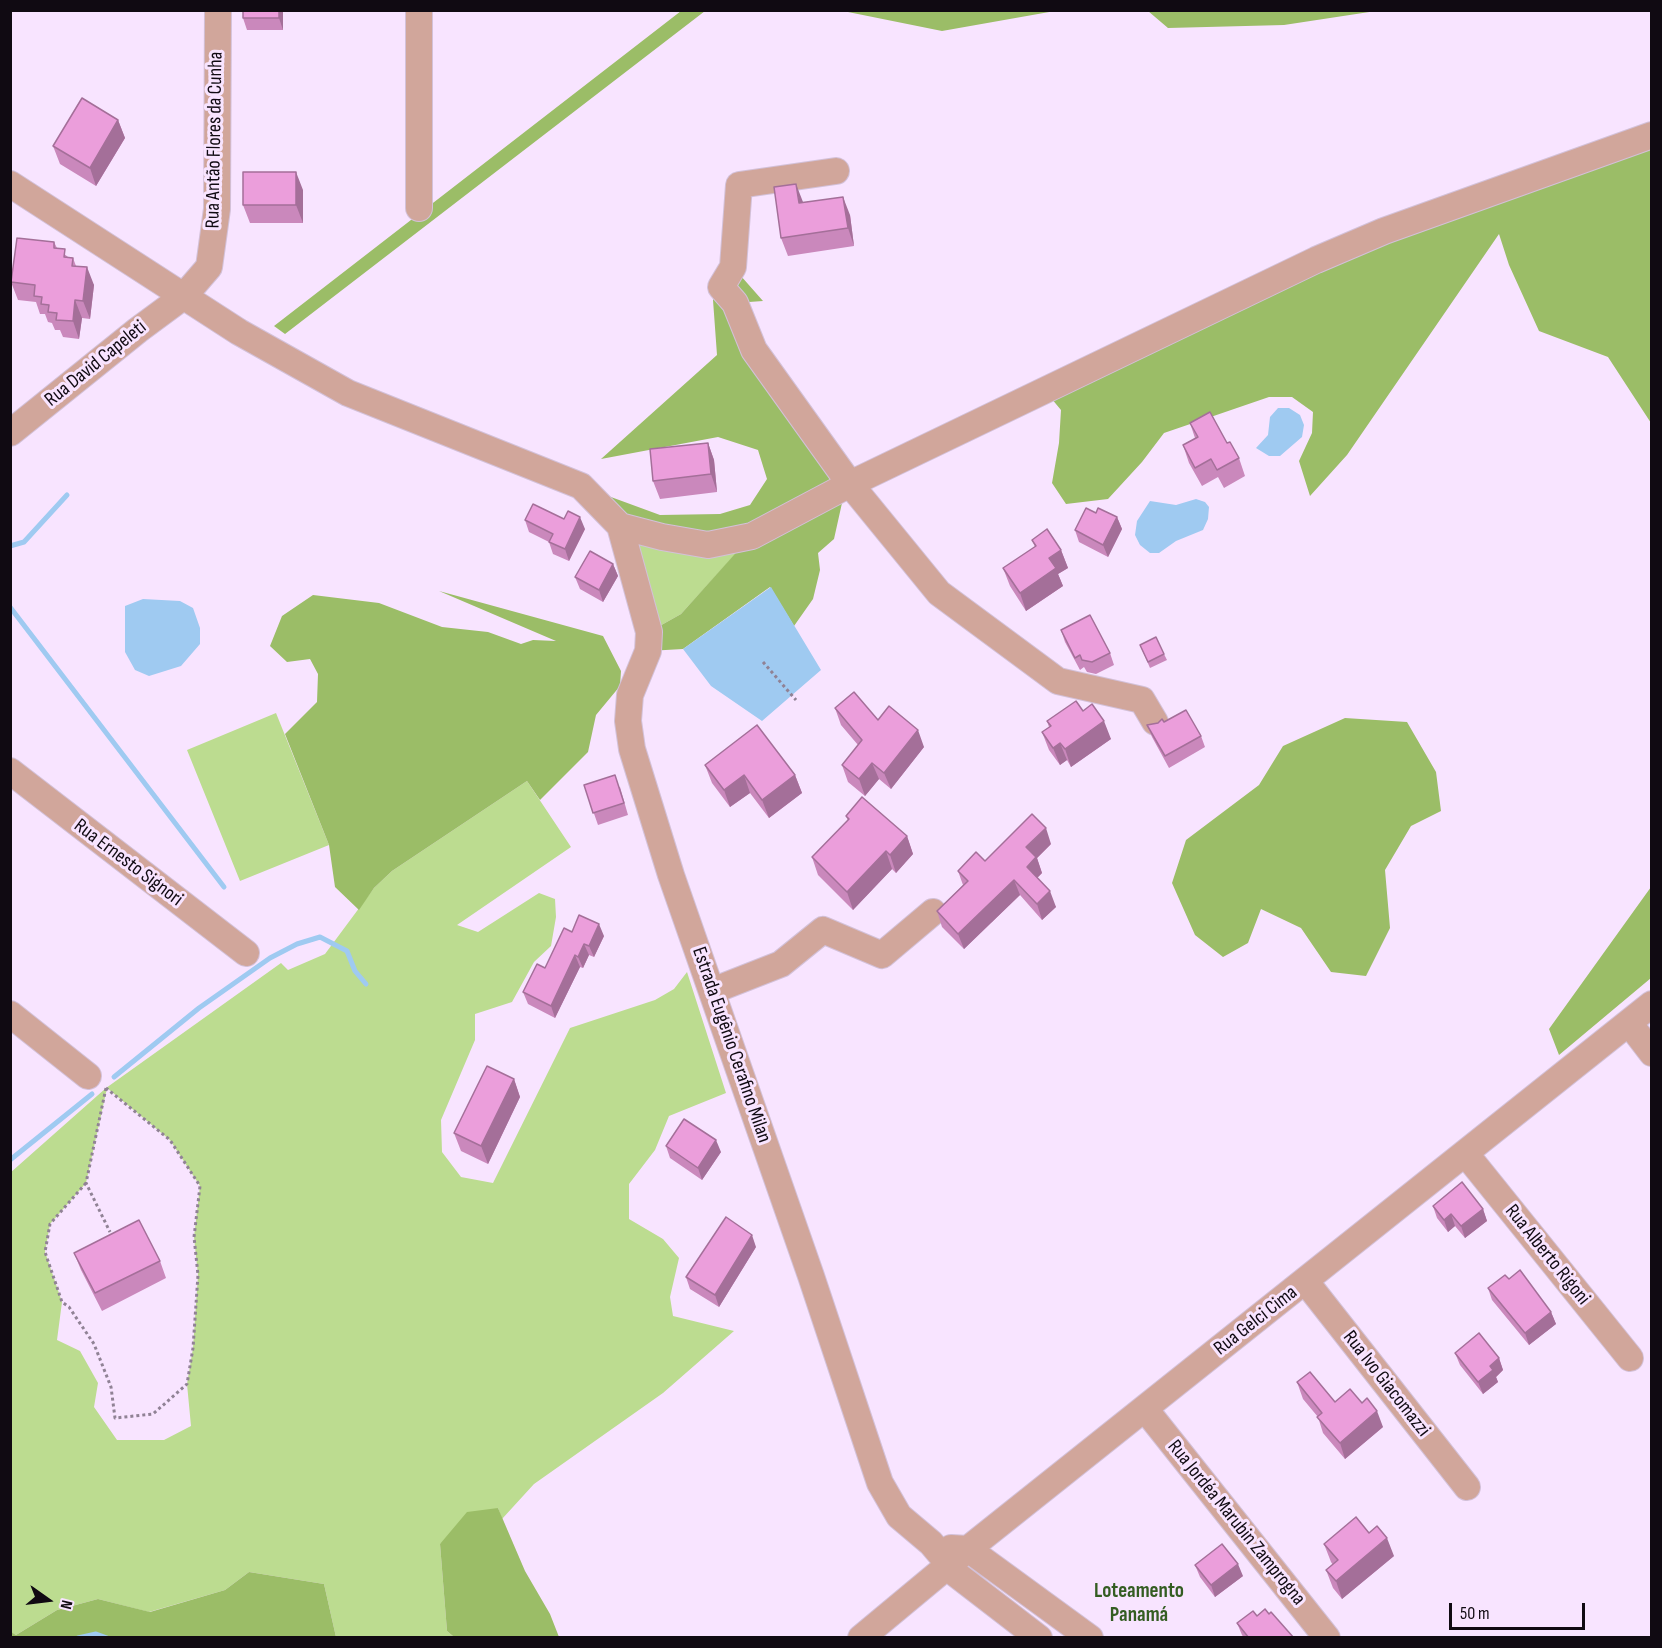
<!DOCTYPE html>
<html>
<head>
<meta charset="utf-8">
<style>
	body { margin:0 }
	#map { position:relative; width:1662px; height:1648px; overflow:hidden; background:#f8e4ff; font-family:"Sofia Sans Condensed",sans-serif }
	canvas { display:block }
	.frame { position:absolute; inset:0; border:12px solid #100a12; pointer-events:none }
	.north { position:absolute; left:18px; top:1570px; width:60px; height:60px; -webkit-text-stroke:4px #f8e4ff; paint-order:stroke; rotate:104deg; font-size:16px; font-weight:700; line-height:24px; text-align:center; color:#100a12 }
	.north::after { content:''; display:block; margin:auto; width:21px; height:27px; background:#100a12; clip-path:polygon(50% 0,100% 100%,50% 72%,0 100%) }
	.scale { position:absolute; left:1449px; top:1603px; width:136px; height:27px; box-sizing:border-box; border:3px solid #100a12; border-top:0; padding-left:8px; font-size:18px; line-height:21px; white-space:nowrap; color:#100a12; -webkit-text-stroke:4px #f8e4ff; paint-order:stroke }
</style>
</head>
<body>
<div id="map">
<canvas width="1662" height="1648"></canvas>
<div class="frame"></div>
<div class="north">N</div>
<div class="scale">50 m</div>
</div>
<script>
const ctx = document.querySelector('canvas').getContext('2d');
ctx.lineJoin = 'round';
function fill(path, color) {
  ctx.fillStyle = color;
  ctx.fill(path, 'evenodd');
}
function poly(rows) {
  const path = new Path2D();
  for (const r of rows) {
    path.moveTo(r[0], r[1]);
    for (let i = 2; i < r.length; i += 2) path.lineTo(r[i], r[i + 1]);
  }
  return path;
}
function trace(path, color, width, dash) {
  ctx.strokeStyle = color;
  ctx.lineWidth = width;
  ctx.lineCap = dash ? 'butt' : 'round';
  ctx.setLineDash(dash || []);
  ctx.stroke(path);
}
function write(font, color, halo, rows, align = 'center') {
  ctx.font = font + ' "Sofia Sans Condensed",sans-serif';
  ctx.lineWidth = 6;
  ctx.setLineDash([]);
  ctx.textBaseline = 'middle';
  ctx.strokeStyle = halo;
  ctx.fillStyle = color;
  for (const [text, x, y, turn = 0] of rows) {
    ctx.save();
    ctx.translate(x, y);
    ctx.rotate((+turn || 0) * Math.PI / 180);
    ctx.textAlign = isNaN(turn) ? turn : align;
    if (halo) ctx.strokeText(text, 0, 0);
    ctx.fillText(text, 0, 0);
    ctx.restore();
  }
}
fill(poly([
	[620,526,752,536,681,614,649,632],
	[276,713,329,845,240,881,187,750],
	[527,781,571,847,457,925,478,932,539,893,555,899,556,917,551,946,534,962,512,1002,475,1014,475,1040,441,1120,442,1152,461,1177,493,1183,570,1028,655,1000,674,989,687,972,726,1093,669,1116,655,1150,629,1184,629,1219,663,1239,679,1258,670,1297,673,1316,734,1331,663,1393,534,1484,502,1519,498,1508,440,1544,447,1631,454,1637,336,1637,324,1584,249,1572,225,1590,149,1612,98,1599,57,1610,16,1635,10,1632,10,1173,106,1088,281,963,288,970,325,954,374,888,392,871],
	[107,1088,170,1140,200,1186,194,1237,198,1275,193,1348,187,1384,191,1426,164,1440,117,1440,94,1407,98,1383,80,1351,57,1340,62,1302,45,1252,50,1224,86,1183]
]), '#bcdc90');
fill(poly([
	[681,11,705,11,285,334,274,326],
	[843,11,1055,11,942,31],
	[1148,11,1376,11,1284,25,1168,28],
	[1651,135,1651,423,1608,357,1539,331,1509,265,1499,234,1347,455,1310,496,1299,461,1312,433,1313,412,1292,397,1269,397,1164,433,1142,462,1108,499,1066,504,1052,483,1059,443,1061,410,1046,392,1316,260],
	[733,267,763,301,735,303,850,484,834,492,842,503,834,539,818,553,820,570,813,599,794,626,770,587,683,649,648,651,649,632,681,614,751,536,662,537,581,486,660,515,720,514,750,505,767,479,758,450,718,437,601,459,717,355,713,300],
	[439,591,603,636,621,671,620,686,596,715,588,752,540,800,527,781,392,871,374,888,359,910,335,887,329,845,285,734,317,702,318,674,310,659,287,662,270,646,282,616,313,595,379,603,442,627,488,632,521,644,533,640,556,641],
	[1345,718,1407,722,1436,772,1441,811,1411,826,1385,870,1390,928,1366,976,1331,972,1301,928,1261,909,1248,943,1223,957,1195,935,1172,883,1186,840,1259,785,1283,746],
	[1651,887,1651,978,1559,1055,1549,1029],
	[498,1508,525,1571,550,1614,559,1637,454,1637,447,1631,440,1544,467,1512],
	[249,1572,324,1584,336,1637,11,1637,11,1632,16,1635,57,1610,98,1599,150,1612,225,1590]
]), '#9bbd67');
fill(poly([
	[1278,408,1289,408,1300,415,1304,425,1302,437,1280,456,1269,456,1256,448,1268,435,1270,417],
	[1196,499,1205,502,1209,507,1208,519,1203,530,1176,541,1159,553,1150,553,1140,545,1135,535,1137,521,1150,501,1176,505],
	[771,587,821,670,762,721,711,686,683,649],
	[143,599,180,601,193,608,200,628,200,644,181,666,149,676,135,670,125,652,125,606]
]), '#9fcaf1');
trace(poly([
	[10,546,24,542,67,495],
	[10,607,224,887],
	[114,1077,199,1008,270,958,297,944,320,937,347,951,355,971,366,984],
	[10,1160,92,1094],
	[78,1638,96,1634,107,1638]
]), '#9fcaf1', 5);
const minor = poly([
	[419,10,419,208],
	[836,171,739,185,733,267,721,287,735,303,754,350,850,484,939,593,1058,681,1142,700,1155,722],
	[10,184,239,332,348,393,581,486,620,526,662,537,708,545,752,536,850,484,1316,260,1384,231,1652,135],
	[10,433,138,330,184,296,209,267,217,209,218,10],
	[620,526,649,632,648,651,630,695,628,721,632,749,671,875,811,1276,880,1483,899,1516,931,1543,942,1556,948,1568,1039,1638],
	[10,771,246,953],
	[712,991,781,964,823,930,882,955,933,912],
	[10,1014,88,1076],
	[1629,1023,1652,1053],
	[1465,1153,1630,1358],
	[1306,1282,1467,1487],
	[1145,1409,1327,1638],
	[951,1548,968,1549,1090,1638],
	[861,1638,968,1549,1652,1004]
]);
trace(minor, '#d3c1d9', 28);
trace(poly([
	[763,662,796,700],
	[106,1088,86,1183,110,1232],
	[86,1183,50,1224,45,1252,62,1302,69,1307,94,1344,111,1387,115,1418,153,1414,187,1384,193,1348,198,1275,194,1237,200,1186,170,1140,106,1088]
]), '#908295', 3, [3, 3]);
trace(minor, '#d1a69b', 26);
fill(poly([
	[283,10,283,30,247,30,243,18],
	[118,120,125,138,96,186,60,164,53,146],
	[303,190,303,223,250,223,243,205],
	[803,203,850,215,854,246,788,256,781,238],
	[54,242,57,248,68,257,73,258,76,266,94,285,90,319,82,318,79,339,63,337,60,330,55,330,52,323,48,322,45,314,40,314,36,302,18,300,11,282],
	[1190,423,1227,443,1239,458,1245,476,1224,488,1218,477,1202,486,1189,463,1183,445,1195,438],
	[708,443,714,460,717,492,660,499,653,481],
	[1096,513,1117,517,1122,529,1108,557,1079,542,1075,530],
	[525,520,585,529,569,561,553,554,549,542,529,532],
	[1032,540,1061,550,1068,568,1058,574,1063,586,1026,611,1010,586,1003,568,1035,547],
	[613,564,618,576,603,602,580,589,575,577],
	[1061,630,1110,653,1114,665,1096,674,1087,672,1084,667,1080,670,1065,642],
	[1140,645,1164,654,1167,660,1150,668],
	[835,708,878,720,924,747,891,789,879,779,865,796,848,782,842,765,858,745,841,725],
	[1083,711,1111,739,1071,767,1067,760,1060,765,1049,750,1042,732,1049,727,1047,721],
	[1164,722,1201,736,1205,747,1169,768,1152,737,1147,725],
	[705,765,795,775,802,793,769,818,750,793,730,807,712,783],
	[584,785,620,787,628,815,598,825],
	[846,816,907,836,913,854,896,873,892,869,853,910,818,875,812,857,848,821],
	[1051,844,1037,858,1042,873,1037,878,1056,907,1042,920,1020,895,964,949,942,927,937,911,963,885,958,871,985,861],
	[572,932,604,936,594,957,589,955,583,968,580,967,555,1018,528,1004,523,992,545,968],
	[514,1079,520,1097,488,1164,461,1151,454,1133],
	[666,1146,721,1152,702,1180,670,1158],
	[1433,1206,1483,1209,1487,1221,1465,1238,1455,1226,1448,1232,1437,1218],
	[756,1247,719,1307,690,1289,686,1277],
	[74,1253,160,1261,166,1278,102,1311,81,1270],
	[1509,1279,1551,1312,1556,1324,1529,1345,1492,1300,1488,1288],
	[1455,1353,1499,1358,1503,1370,1496,1377,1498,1382,1483,1394,1460,1365],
	[1297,1382,1335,1402,1383,1427,1345,1459,1323,1433,1318,1417,1303,1399],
	[1324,1544,1394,1556,1342,1599,1333,1588,1326,1570,1333,1565,1331,1562],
	[1195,1565,1243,1576,1215,1597,1200,1577],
	[1269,1614,1294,1638,1244,1638,1242,1635,1237,1623,1257,1616]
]), '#ca88bc');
fill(poly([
	[279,10,283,10,283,30,279,18],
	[118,120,125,138,96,186,90,168],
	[296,172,303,190,303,223,296,205],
	[796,184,803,202,806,221,799,203],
	[843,197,850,215,854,246,848,228],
	[87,267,94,285,90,319,83,301],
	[75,300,82,318,79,339,73,321],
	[708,443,714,460,717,492,711,474],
	[580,517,585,529,569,561,565,549],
	[1117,517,1122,529,1108,557,1103,545],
	[1061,550,1068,568,1058,574,1063,586,1026,611,1020,593,1049,558],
	[613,564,618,576,603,602,599,590],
	[1104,721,1111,739,1071,767,1065,749],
	[918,730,924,747,891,789,884,773],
	[1060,743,1067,760,1060,765,1053,748],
	[872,763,879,779,865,796,859,779],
	[744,775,750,793,730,807,724,790],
	[795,775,802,793,769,818,762,800],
	[1046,828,1051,844,1037,858,1042,873,1033,882,1027,867,1026,847],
	[907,836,913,854,896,873,890,855],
	[886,851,892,869,853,910,847,892],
	[1014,880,1020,895,964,949,958,934],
	[1050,891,1056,907,1042,920,1037,904],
	[599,924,604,936,594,957,589,946],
	[584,944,589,955,583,968,578,957],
	[575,955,580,967,555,1018,551,1006],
	[514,1079,520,1097,488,1164,481,1146],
	[716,1140,721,1152,702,1180,698,1168],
	[1483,1209,1487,1221,1465,1238,1461,1226],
	[1451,1214,1455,1226,1448,1232,1444,1220],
	[752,1235,756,1247,719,1307,715,1295],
	[1551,1312,1556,1324,1529,1345,1525,1333],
	[1499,1358,1503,1370,1496,1377,1498,1382,1483,1394,1478,1382,1490,1366],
	[1377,1411,1383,1427,1345,1459,1340,1443],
	[1387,1538,1394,1556,1342,1599,1336,1581],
	[1238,1564,1243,1576,1215,1597,1211,1585]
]), '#a46f99');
const building = poly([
	[243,10,279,10,279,18,243,18,243,10],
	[82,98,118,120,90,168,53,146,82,98],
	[243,172,296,172,296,205,243,205,243,172],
	[796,184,799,203,843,197,848,228,781,238,774,187,796,184],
	[17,238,54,242,54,248,65,249,64,257,73,258,72,266,87,267,83,301,75,300,73,321,56,320,57,313,48,312,49,305,41,304,42,297,34,296,35,285,11,282,17,238],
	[1210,412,1227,443,1230,442,1239,458,1217,470,1211,459,1195,468,1183,445,1198,437,1190,423,1210,412],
	[708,443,711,474,653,481,650,449,708,443],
	[533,504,564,519,568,511,580,517,565,549,549,542,553,534,525,520,533,504],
	[1086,508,1096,513,1098,508,1117,517,1103,545,1075,530,1086,508],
	[1047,529,1061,550,1049,558,1056,568,1020,593,1003,568,1036,546,1032,540,1047,529],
	[590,551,613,564,599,590,575,577,590,551],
	[1090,615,1110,653,1092,662,1082,660,1080,655,1075,658,1061,630,1090,615],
	[1156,637,1164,654,1148,662,1140,645,1156,637],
	[854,692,878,720,889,706,918,730,884,773,872,763,859,779,842,765,862,740,835,708,854,692],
	[1076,701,1083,711,1092,704,1104,721,1065,749,1060,743,1053,748,1042,732,1051,726,1047,721,1076,701],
	[1186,710,1201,736,1165,756,1147,725,1158,723,1162,719,1164,722,1186,710],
	[757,725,795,775,762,800,744,775,724,790,705,765,757,725],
	[615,775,624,803,593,813,584,785,615,775],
	[862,797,907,836,890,855,886,851,847,892,812,857,849,819,846,816,862,797],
	[1032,814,1046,828,1026,847,1036,857,1027,867,1050,891,1037,904,1014,880,958,934,937,911,968,881,958,871,976,852,985,861,1032,814],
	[579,915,599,924,589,946,584,944,578,957,575,955,551,1006,523,992,537,964,545,968,564,928,572,932,579,915],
	[487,1066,514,1079,481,1146,454,1133,487,1066],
	[684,1119,716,1140,698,1168,666,1146,684,1119],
	[1462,1182,1483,1209,1461,1226,1451,1214,1444,1220,1433,1206,1462,1182],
	[726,1217,752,1235,715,1295,686,1277,726,1217],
	[139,1220,160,1261,95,1293,74,1253,139,1220],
	[1520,1270,1551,1312,1525,1333,1488,1288,1505,1275,1509,1279,1520,1270],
	[1479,1333,1499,1358,1490,1366,1493,1370,1478,1382,1455,1353,1479,1333],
	[1310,1372,1335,1402,1350,1389,1362,1403,1367,1398,1377,1411,1340,1443,1317,1417,1322,1413,1297,1382,1310,1372],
	[1356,1517,1369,1533,1377,1526,1387,1538,1336,1581,1326,1570,1338,1560,1324,1544,1356,1517],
	[1222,1544,1238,1564,1211,1585,1195,1565,1222,1544],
	[1265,1609,1269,1614,1271,1612,1294,1638,1249,1638,1237,1623,1253,1611,1257,1616,1265,1609]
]);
fill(building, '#eb9edb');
trace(building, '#a46f99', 1.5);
write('20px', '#100a12', '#f8e4ff', [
	["Rua Antão Flores da Cunha",215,140,-89],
	["Rua David Capeleti",96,364,-39],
	["Rua Ernesto Signori",128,863,37],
	["Estrada Eugênio Cerafino Milan",731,1045,71],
	["Rua Alberto Rigoni",1547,1255,51],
	["Rua Gelci Cima",1256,1321,-38],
	["Rua Ivo Giacomazzi",1386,1384,52],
	["Rua Jordéa Marubin Zamprogna",1236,1523,51]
]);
write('bold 21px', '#345d22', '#f8e4ff', [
	["Loteamento",1139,1592],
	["Panamá",1139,1616]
]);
</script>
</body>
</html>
